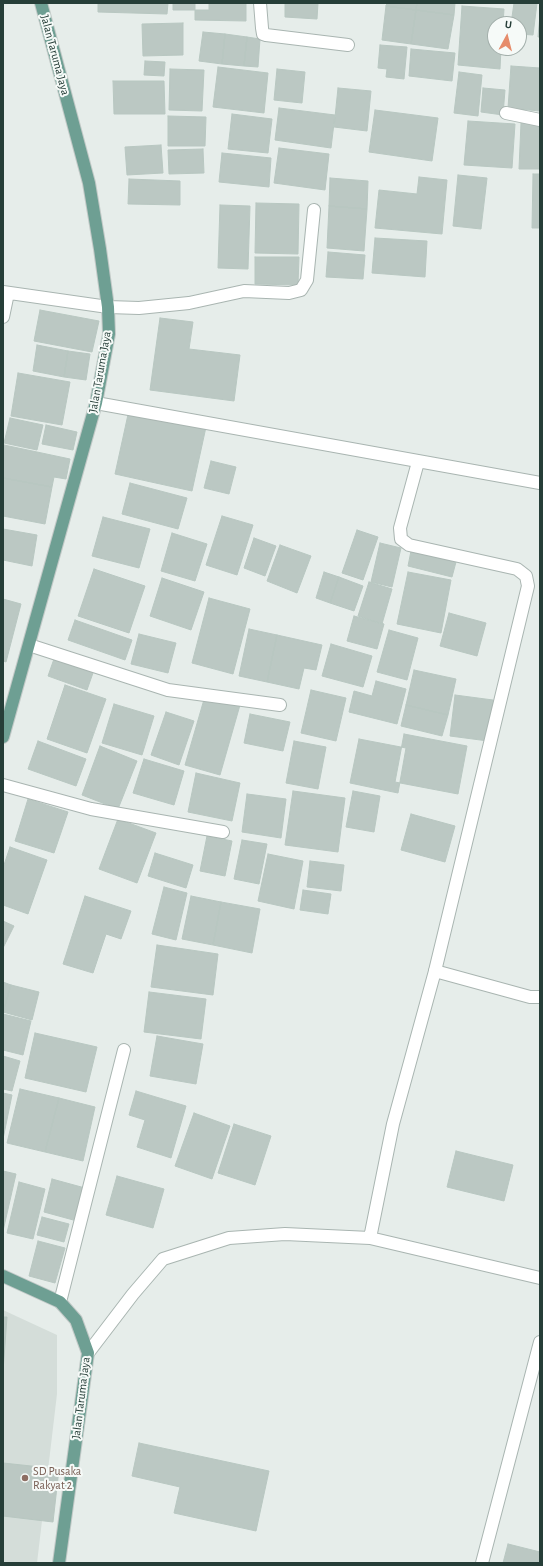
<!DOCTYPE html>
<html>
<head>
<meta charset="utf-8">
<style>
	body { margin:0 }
	#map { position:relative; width:543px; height:1566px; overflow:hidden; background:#e6edea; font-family:"Alegreya Sans",sans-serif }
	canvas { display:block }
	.frame { position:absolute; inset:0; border:4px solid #263e38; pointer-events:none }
	.north { position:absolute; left:487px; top:16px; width:40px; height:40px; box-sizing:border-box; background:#f6faf8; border:1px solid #a3afab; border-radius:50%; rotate:7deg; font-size:11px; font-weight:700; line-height:16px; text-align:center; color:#263e38 }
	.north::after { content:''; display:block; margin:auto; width:14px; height:18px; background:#e68c6b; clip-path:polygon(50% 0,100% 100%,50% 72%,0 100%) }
</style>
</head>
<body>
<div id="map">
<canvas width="543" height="1566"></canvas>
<div class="frame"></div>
<div class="north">U</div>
</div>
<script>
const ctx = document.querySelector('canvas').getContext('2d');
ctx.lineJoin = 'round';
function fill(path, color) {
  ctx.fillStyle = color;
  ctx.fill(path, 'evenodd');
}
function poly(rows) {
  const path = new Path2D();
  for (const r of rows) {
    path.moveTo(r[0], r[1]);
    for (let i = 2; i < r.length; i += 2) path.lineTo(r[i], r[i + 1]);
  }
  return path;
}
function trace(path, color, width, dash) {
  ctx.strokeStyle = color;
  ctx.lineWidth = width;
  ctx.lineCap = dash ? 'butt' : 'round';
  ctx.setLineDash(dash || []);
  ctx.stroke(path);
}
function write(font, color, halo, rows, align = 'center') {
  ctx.font = font + ' "Alegreya Sans",sans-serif';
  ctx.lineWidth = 4;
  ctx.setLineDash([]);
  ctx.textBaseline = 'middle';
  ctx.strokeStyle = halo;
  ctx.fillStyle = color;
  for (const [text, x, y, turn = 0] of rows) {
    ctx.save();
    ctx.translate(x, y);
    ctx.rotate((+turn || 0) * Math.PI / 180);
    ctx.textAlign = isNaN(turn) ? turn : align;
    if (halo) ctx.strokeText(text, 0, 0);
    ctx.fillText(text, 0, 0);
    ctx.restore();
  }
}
fill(poly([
	[3,1310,57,1335,57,1394,37,1563,3,1563]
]), '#d4ddd9');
const building = poly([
	[98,3,168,3,167,14,98,12,98,3],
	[173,3,209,3,209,10,173,10,173,3],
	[195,3,246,3,246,21,195,20,195,3],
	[285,3,318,3,317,19,285,17,285,3],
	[387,3,417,3,416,10,386,6,387,3],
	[417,3,455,3,454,15,416,10,417,3],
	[514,3,537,3,533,35,519,34,519,24,511,24,514,3],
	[386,6,416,10,411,44,382,40,386,6],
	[462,6,504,9,503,24,495,24,495,48,501,48,500,69,458,65,462,6],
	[416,10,454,15,448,49,411,44,416,10],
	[540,15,540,37,538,37,540,15],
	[183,23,183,55,143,56,142,24,183,23],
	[203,32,225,34,222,64,199,61,203,32],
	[225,34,247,37,244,66,222,64,225,34],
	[247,37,260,39,258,67,244,66,247,37],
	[380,45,407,47,404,79,386,77,387,69,378,68,380,45],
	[411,49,455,53,452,81,409,76,411,49],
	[145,61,165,62,164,76,144,75,145,61],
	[511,66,540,68,540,111,508,108,511,66],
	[218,67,268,73,264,113,213,107,218,67],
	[170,69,204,70,202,111,169,110,170,69],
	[277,69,305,72,302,103,274,100,277,69],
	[459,72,482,75,478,116,454,113,459,72],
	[113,81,164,81,165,114,114,114,113,81],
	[338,88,371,91,367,131,334,127,338,88],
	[483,88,505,90,503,115,481,112,483,88],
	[279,108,335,115,331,148,275,140,279,108],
	[375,110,438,118,432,161,369,152,375,110],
	[232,114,272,119,268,153,228,149,232,114],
	[168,116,206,117,205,146,168,146,168,116],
	[468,121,515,124,512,168,464,165,468,121],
	[521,123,540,123,540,169,519,169,521,123],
	[161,145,163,173,127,175,125,147,161,145],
	[279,148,329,154,325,190,274,183,279,148],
	[203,149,204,173,169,174,168,150,203,149],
	[222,153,271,158,269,187,219,182,222,153],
	[533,174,540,174,540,228,532,228,533,174],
	[458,175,487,178,481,229,453,226,458,175],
	[419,177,447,180,442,234,375,228,379,190,417,194,419,177],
	[330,178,368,181,367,209,329,206,330,178],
	[129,179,180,181,180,205,128,204,129,179],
	[256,203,299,204,298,254,255,253,256,203],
	[220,205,250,206,248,269,218,268,220,205],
	[329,206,367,209,364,251,327,248,329,206],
	[375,238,427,241,425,277,372,273,375,238],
	[328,252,365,255,363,279,326,277,328,252],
	[255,257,299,257,298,285,255,284,255,257],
	[40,310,99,321,92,352,34,341,40,310],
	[160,318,193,322,189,349,240,355,234,401,150,390,160,318],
	[37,345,68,351,64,377,33,371,37,345],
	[68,351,90,354,86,380,64,377,68,351],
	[18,373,70,382,62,425,11,416,18,373],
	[129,410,206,427,192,491,115,474,129,410],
	[10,418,43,425,37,450,4,443,10,418],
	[46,425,77,432,73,450,42,444,46,425],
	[4,445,70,459,66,479,54,477,52,487,3,478,4,445],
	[211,461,236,467,229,494,204,488,211,461],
	[3,478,52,487,45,524,3,516,3,478],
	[130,483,187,498,178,529,122,514,130,483],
	[222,516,253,525,237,575,206,565,222,516],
	[103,517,150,529,139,568,92,556,103,517],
	[3,529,37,535,32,566,3,560,3,529],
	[357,530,378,537,363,580,342,573,357,530],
	[172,533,207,544,195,581,161,571,172,533],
	[254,538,276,546,265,576,244,568,254,538],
	[380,543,401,548,392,587,371,582,380,543],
	[280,545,311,556,297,593,267,581,280,545],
	[411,551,456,562,452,577,408,566,411,551],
	[94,569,145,586,129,633,78,616,94,569],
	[324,572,339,577,330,603,316,598,324,572],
	[408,572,451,580,441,633,397,624,408,572],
	[339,577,363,586,354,611,330,603,339,577],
	[162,578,204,592,191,630,150,616,162,578],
	[369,582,392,589,382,624,358,616,369,582],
	[209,598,250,609,233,674,192,663,209,598],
	[3,599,21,604,6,662,3,661,3,599],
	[449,613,486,623,477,656,440,646,449,613],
	[354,616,384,624,377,649,347,641,354,616],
	[75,620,132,640,125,660,68,640,75,620],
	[249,629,277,635,267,682,239,676,249,629],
	[389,630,418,638,407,680,377,672,389,630],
	[139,634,176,643,168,673,131,664,139,634],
	[277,635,322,645,316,670,304,668,299,689,267,682,277,635],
	[331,644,372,656,363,687,322,676,331,644],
	[55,656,94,670,87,690,48,676,55,656],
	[414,670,456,679,448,715,406,705,414,670],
	[376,681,406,689,397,724,349,712,354,691,372,696,376,681],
	[65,685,106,699,87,753,47,739,65,685],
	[311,690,346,698,336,741,301,733,311,690],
	[455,695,493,700,488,741,450,736,455,695],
	[205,696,240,705,220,775,185,765,205,696],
	[114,704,154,716,142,755,102,743,114,704],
	[406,705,448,715,442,736,401,726,406,705],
	[166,712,194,721,179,765,151,755,166,712],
	[250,714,290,722,283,751,244,743,250,714],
	[404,734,467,746,458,794,395,782,404,734],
	[359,739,406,748,398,793,350,783,359,739],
	[38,741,86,759,76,786,28,769,38,741],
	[294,741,326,747,318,789,286,783,294,741],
	[100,746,137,761,118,809,82,795,100,746],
	[144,759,184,771,174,805,133,793,144,759],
	[196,773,240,783,232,821,188,812,196,773],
	[293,791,345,798,338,852,285,845,293,791],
	[353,791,380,796,374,832,346,827,353,791],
	[247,794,286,799,281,838,242,832,247,794],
	[28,799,68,812,54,853,15,841,28,799],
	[411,814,455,826,445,862,401,850,411,814],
	[118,819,156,833,137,883,99,869,118,819],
	[207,836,232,841,225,876,200,871,207,836],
	[242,840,267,844,259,884,234,879,242,840],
	[10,847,47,860,28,914,3,905,3,868,10,847],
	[155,853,193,865,186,888,148,876,155,853],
	[268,854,303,861,294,909,258,901,268,854],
	[310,861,344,865,341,891,307,887,310,861],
	[164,887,187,893,176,940,152,934,164,887],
	[303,890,331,894,328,914,300,910,303,890],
	[85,896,131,911,121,939,106,934,93,973,63,964,85,896],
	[191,896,221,902,213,945,182,939,191,896],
	[221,902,260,909,252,953,213,945,221,902],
	[3,921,14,926,3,948,3,921],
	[157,945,218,954,213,995,151,987,157,945],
	[3,982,11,985,3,1012,3,982],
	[11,985,39,992,32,1020,3,1012,11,985],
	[149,992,206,999,201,1039,144,1032,149,992],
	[3,1014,31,1021,23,1055,3,1050,3,1014],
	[35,1033,97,1047,86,1092,25,1078,35,1033],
	[157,1036,203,1044,196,1084,150,1076,157,1036],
	[3,1056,20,1061,12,1091,3,1089,3,1056],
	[20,1089,59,1098,45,1152,7,1143,20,1089],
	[136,1091,186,1106,171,1158,137,1147,145,1120,129,1115,136,1091],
	[3,1093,12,1095,3,1139,3,1093],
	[59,1098,95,1107,83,1161,45,1152,59,1098],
	[194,1113,230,1126,212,1179,175,1166,194,1113],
	[234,1124,271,1136,255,1185,218,1173,234,1124],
	[456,1151,513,1165,504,1201,447,1187,456,1151],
	[3,1171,16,1174,3,1231,3,1171],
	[117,1176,164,1189,153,1228,106,1215,117,1176],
	[52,1179,85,1188,77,1221,44,1212,52,1179],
	[19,1182,45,1189,33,1239,7,1233,19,1182],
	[42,1217,69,1224,64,1242,37,1235,42,1217],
	[38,1241,65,1248,55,1283,29,1276,38,1241],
	[3,1317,7,1317,3,1371,3,1317],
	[139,1443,269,1471,256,1531,174,1513,180,1487,132,1476,139,1443],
	[3,1463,59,1469,53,1522,3,1516,3,1463],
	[508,1544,540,1552,540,1563,503,1563,508,1544]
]);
fill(building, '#bbc8c3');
trace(building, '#b8c7c1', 1);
const service = poly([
	[370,1238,393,1124,435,971,530,997,540,997],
	[88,1353,133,1294,163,1259,229,1238,285,1234,370,1238,540,1278],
	[482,1563,540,1342]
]);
const minor = poly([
	[260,3,262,28,263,34,266,35,348,45],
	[506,113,540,120],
	[3,292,108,307,139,308,189,303,244,291,289,293,301,290,307,280,314,210],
	[3,317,8,293],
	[96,403,540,483],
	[418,462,400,528,401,539,409,545,517,569,526,576,528,586,435,971],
	[29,645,168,690,280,705],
	[3,785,91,809,223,832],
	[60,1302,124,1050]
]);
const primary = poly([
	[3,737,96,403,109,334,108,307,100,249,89,183,41,3],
	[3,1276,60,1302,76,1320,88,1353,59,1563]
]);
trace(service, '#a9b5b1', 14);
trace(minor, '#a9b5b1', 14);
trace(primary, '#c2c9c7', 14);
trace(service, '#fff', 12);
trace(minor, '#fff', 12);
trace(primary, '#6e9f93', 12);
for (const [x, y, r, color] of [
	[25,1478,4,"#8d6e63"]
]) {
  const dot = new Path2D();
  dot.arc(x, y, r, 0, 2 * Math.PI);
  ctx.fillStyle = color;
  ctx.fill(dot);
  trace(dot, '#f6faf8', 1.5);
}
write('12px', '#263e38', '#f6faf8', [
	["Jalan Taruma Jaya",55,55,75],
	["Jalan Taruma Jaya",100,372,-80],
	["Jalan Taruma Jaya",81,1398,-83]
]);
write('12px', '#785e54', '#f6faf8', [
	["SD Pusaka",33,1471],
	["Rakyat 2",33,1485]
], 'left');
</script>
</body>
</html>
